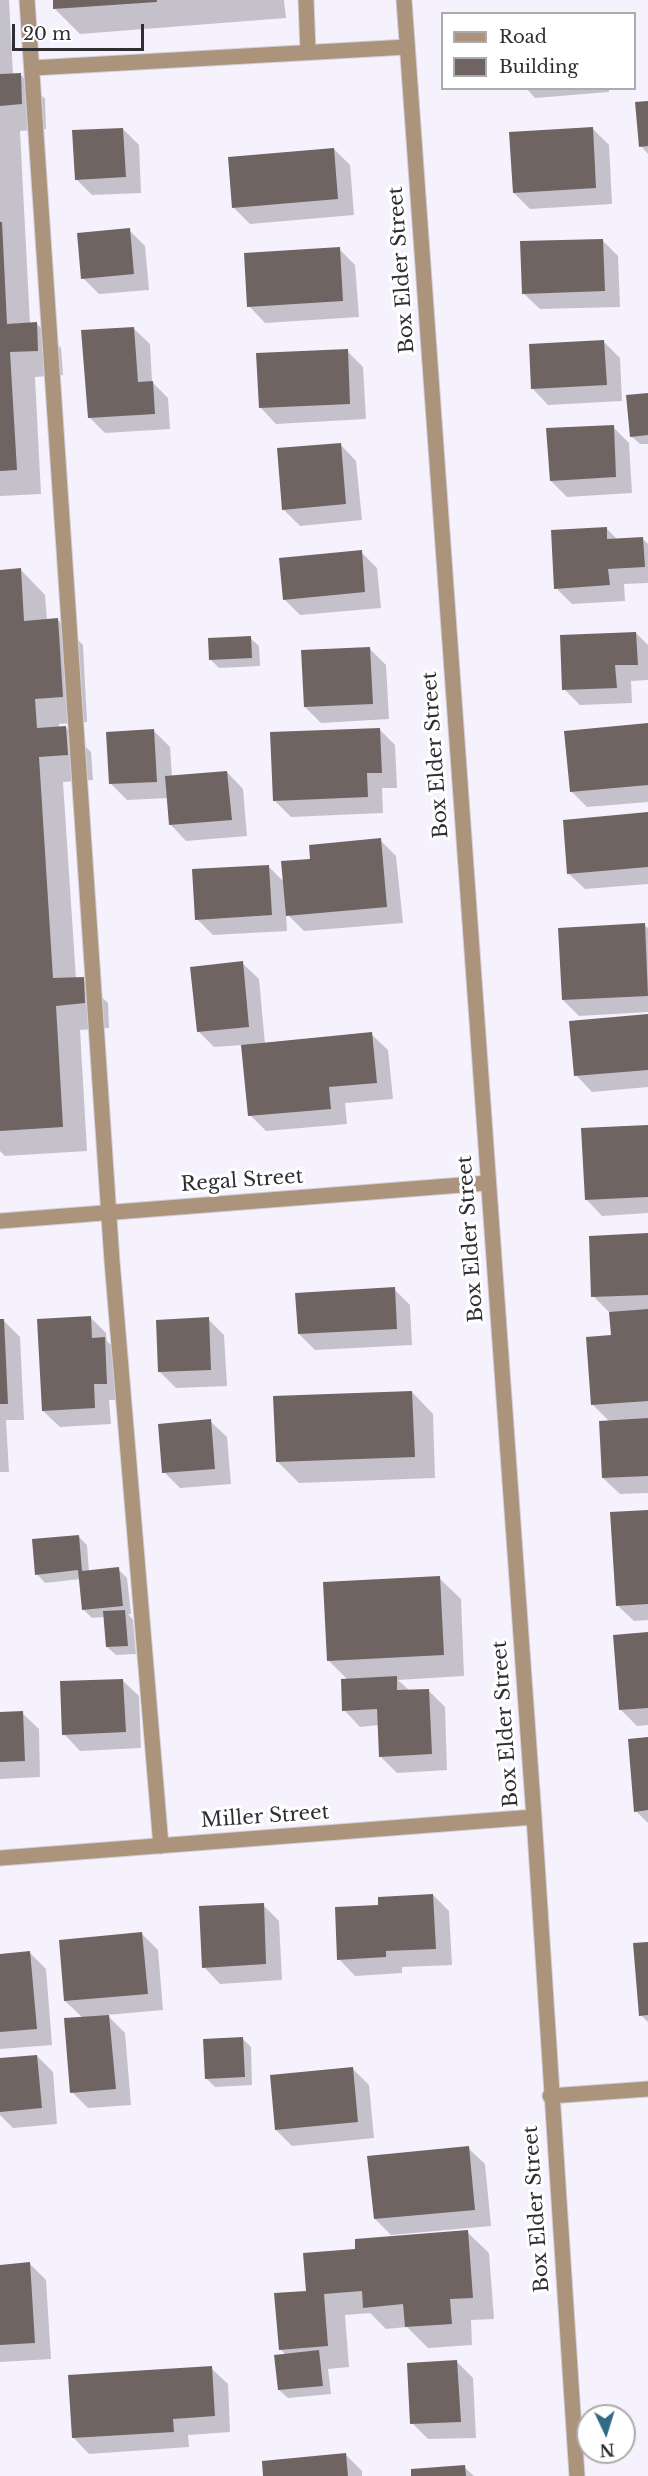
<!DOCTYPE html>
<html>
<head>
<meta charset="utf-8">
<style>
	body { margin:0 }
	#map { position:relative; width:648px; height:2476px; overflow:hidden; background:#f5f2fe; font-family:"Libre Baskerville",serif }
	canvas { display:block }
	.legend { position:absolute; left:441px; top:12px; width:195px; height:78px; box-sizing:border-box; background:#fff; border:2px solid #acabad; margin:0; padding:8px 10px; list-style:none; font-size:18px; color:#2f2e32 }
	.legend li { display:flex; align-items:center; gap:12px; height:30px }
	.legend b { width:30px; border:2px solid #acabad }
	.north { position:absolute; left:576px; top:2404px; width:60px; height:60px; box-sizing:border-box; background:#fff; border:2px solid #acabad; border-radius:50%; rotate:176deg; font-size:16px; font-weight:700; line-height:24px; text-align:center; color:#2f2e32 }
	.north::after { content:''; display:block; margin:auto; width:21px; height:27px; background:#2f6b82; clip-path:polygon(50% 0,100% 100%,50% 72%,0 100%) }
	.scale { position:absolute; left:12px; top:24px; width:132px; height:27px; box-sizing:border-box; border:3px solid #2f2e32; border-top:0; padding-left:8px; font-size:18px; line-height:21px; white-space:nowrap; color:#2f2e32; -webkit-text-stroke:4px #fff; paint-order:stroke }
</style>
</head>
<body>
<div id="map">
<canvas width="648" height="2476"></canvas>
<ul class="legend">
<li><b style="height:8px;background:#ac937b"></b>Road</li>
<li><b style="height:16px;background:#706463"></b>Building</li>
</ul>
<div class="north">N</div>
<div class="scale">20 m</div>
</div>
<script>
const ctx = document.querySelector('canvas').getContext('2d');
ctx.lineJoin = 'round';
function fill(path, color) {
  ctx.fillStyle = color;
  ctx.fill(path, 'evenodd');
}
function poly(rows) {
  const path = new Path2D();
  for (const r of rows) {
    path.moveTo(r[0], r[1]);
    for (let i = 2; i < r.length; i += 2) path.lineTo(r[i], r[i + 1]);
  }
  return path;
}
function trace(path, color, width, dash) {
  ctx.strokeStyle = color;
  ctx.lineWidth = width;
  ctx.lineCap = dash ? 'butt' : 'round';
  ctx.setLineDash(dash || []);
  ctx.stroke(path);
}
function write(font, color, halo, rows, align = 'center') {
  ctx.font = font + ' "Libre Baskerville",serif';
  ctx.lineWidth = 6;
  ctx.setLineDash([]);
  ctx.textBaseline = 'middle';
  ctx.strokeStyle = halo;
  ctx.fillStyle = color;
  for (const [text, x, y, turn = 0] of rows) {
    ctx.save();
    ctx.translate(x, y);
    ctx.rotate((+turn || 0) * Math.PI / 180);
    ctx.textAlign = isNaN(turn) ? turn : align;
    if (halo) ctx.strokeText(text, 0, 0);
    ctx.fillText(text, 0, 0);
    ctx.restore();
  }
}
fill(poly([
	[0,0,9,0,13,75,20,74,45,99,46,129,20,131,30,324,36,323,61,348,63,375,35,377,41,494,0,496],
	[54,0,284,0,286,18,80,34,55,9],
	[526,88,609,88,609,92,535,98],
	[648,103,648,154,641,146],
	[123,129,139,145,141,193,92,195,76,179],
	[593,129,609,145,612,204,530,209,514,193],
	[334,149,350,165,354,215,250,224,234,208],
	[129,230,145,246,149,290,99,294,83,278],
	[602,240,618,256,620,307,540,309,523,293],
	[339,249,355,265,359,317,265,323,249,306],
	[133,328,150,344,152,382,168,398,170,429,105,433,89,417],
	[604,342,620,358,622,401,548,405,532,388],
	[347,351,363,367,366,419,276,424,260,407],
	[648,394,648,444,640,444,631,436],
	[613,427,629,443,632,493,567,497,551,481],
	[340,444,356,461,362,520,300,526,284,510],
	[606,528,618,540,643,539,648,544,648,583,624,584,625,601,572,604,556,588],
	[361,552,377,568,381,608,300,615,284,599],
	[21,570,45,595,47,620,58,620,83,645,87,722,59,724,59,728,66,728,91,752,93,780,63,782,76,979,83,979,108,1003,109,1028,80,1030,87,1151,5,1156,0,1151,0,571],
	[636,633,648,645,648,680,631,681,632,703,580,705,564,689],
	[250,638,259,646,260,666,219,668,210,659],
	[370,649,386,665,389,719,321,723,305,707],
	[648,725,648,802,587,807,571,791],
	[379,729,395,745,397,788,382,788,383,813,291,817,275,801],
	[154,731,170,747,172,777,227,772,243,789,247,836,186,841,170,824,168,798,127,800,111,784],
	[648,814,648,884,585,889,568,873],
	[380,840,396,856,403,923,304,931,286,913,287,931,213,935,197,919,268,866,285,883,312,860],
	[644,925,648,928,648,1012,579,1016,563,1000],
	[242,963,259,979,265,1044,371,1034,388,1050,393,1099,345,1103,347,1124,266,1131,250,1115,243,1045,214,1047,198,1031],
	[648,1016,648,1087,592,1092,576,1075],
	[648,1126,648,1213,602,1216,586,1199],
	[648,1235,648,1493,620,1494,603,1478,610,1422,593,1405,613,1337,609,1312,593,1296],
	[394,1289,410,1305,412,1345,315,1350,299,1334],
	[90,1317,106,1333,107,1341,120,1355,123,1400,109,1400,111,1424,60,1427,43,1411],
	[208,1319,224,1335,227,1386,176,1388,160,1372],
	[3,1320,20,1337,24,1420,6,1420,9,1472,0,1472,0,1321],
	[412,1392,433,1414,435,1478,299,1483,277,1461],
	[210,1421,227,1437,231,1484,180,1488,164,1472],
	[648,1511,648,1620,634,1621,617,1605],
	[78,1536,87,1545,89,1572,118,1569,127,1578,131,1614,128,1614,133,1620,136,1654,116,1655,107,1647,105,1617,92,1618,83,1609,80,1579,45,1583,37,1574],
	[439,1578,461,1599,464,1676,398,1680,410,1691,428,1690,445,1707,447,1770,397,1773,381,1757,379,1725,360,1727,344,1710,349,1681,329,1661],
	[648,1633,648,1725,637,1726,621,1710],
	[122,1680,139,1696,141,1748,80,1751,64,1734],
	[22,1713,39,1729,40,1777,0,1779,0,1714],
	[648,1739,648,1823,636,1811],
	[433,1895,449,1911,452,1965,402,1967,402,1973,355,1976,339,1959,379,1906],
	[263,1905,279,1921,282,1980,220,1984,204,1967],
	[142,1934,158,1950,163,2010,107,2015,125,2033,131,2105,88,2108,72,2092,83,2018,65,2001],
	[648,1943,648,2022,641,2015],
	[30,1953,46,1969,52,2045,0,2049,0,1955],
	[242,2038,251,2047,252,2085,215,2087,206,2078],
	[37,2056,53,2072,57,2124,13,2128,0,2115,0,2059],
	[353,2069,369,2085,374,2138,292,2146,276,2130],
	[468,2148,485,2164,491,2226,391,2235,375,2219],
	[467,2232,489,2253,494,2319,471,2320,472,2345,428,2348,407,2327,386,2329,370,2313,345,2315,349,2367,328,2369,331,2394,288,2398,279,2390,286,2355,280,2349,308,2292,357,2250],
	[30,2264,46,2280,51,2359,0,2362,0,2266],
	[457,2362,473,2378,476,2438,428,2439,412,2423],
	[211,2368,228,2384,230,2432,188,2435,189,2447,89,2454,73,2437],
	[346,2455,362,2471,362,2476,265,2476],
	[464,2467,474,2476,413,2476]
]), '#0003');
fill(poly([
	[53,0,157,0,157,2,53,9],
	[21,73,22,104,0,106,0,74],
	[648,101,648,146,639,147,635,102],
	[593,127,596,188,513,193,509,132],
	[123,128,126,177,75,180,72,130],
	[334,148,338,199,232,208,228,157],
	[0,222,2,222,7,324,37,322,38,351,10,352,17,470,0,471],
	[130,228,134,274,81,279,77,233],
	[603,239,605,291,522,294,520,241],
	[340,247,343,301,247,307,244,253],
	[134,327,138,382,153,381,155,414,88,418,81,330],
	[604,340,607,385,531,389,529,344],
	[348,349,350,404,259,408,256,353],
	[648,393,648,435,630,437,626,395],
	[614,425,616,477,550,481,546,428],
	[341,443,346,504,282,510,277,448],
	[607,527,607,539,643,537,645,567,608,569,610,585,554,589,551,530],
	[362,550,365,592,283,600,279,558],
	[21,568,24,621,58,618,63,697,35,699,37,728,66,726,68,755,39,757,53,978,84,977,85,1003,56,1006,63,1127,0,1131,0,570],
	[636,632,638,665,615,665,617,688,562,690,560,635],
	[251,636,252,658,209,660,208,638],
	[370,647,373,704,304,707,301,650],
	[648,723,648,785,570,792,564,731],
	[380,728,382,773,367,773,368,797,273,801,270,732],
	[154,729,157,782,109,784,106,732],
	[227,771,232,820,169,825,165,776],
	[648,812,648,867,567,874,563,820],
	[381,838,387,907,286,916,281,861,310,859,309,845],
	[269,865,272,915,195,920,192,869],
	[645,923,648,996,562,1000,558,928],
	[243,961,249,1027,197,1032,190,967],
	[648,1014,648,1070,574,1076,569,1021],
	[372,1032,377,1083,329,1087,331,1109,248,1116,241,1045],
	[648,1125,648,1197,585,1200,581,1128],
	[648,1233,648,1295,591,1297,589,1236],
	[395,1287,397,1329,298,1334,295,1293],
	[648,1309,648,1401,591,1405,586,1337,611,1335,609,1312],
	[91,1316,92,1338,105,1337,107,1384,94,1384,95,1408,42,1411,37,1319],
	[209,1317,211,1370,158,1372,156,1320],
	[0,1319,4,1319,8,1404,0,1404],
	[412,1391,415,1457,276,1462,273,1396],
	[648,1418,648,1476,602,1478,599,1421],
	[211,1419,215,1469,162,1473,158,1424],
	[648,1510,648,1604,616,1606,610,1512],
	[79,1535,82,1571,119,1567,123,1606,82,1610,78,1570,35,1575,32,1539],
	[440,1576,444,1655,327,1661,323,1582],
	[125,1610,128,1646,106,1647,103,1611],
	[648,1632,648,1708,619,1710,613,1635],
	[397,1676,397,1690,429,1689,432,1754,379,1757,377,1709,342,1711,341,1679],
	[123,1679,126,1732,62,1735,60,1681],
	[23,1711,25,1761,0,1762,0,1712],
	[648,1737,648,1810,634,1812,628,1739],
	[433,1894,436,1949,386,1951,386,1957,337,1960,335,1907,378,1905,378,1897],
	[264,1903,266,1964,202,1968,199,1906],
	[142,1932,148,1994,64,2001,59,1940],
	[648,1942,648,2015,639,2016,633,1943],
	[30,1951,37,2029,0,2032,0,1954],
	[109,2015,116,2089,70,2093,64,2018],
	[243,2037,245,2077,205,2079,203,2039],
	[37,2055,42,2108,0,2112,0,2058],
	[353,2067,358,2122,275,2130,270,2075],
	[469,2146,475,2210,374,2219,367,2156],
	[468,2230,473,2298,450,2299,452,2324,405,2327,403,2304,363,2308,362,2291,324,2294,328,2346,279,2350,274,2293,306,2291,303,2253,355,2249,355,2239],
	[30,2262,35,2343,0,2345,0,2265],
	[319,2350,323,2386,278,2390,274,2355],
	[457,2360,461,2422,410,2424,407,2363],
	[212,2366,215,2416,173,2419,174,2432,72,2438,68,2375],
	[346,2453,348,2476,263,2476,262,2461],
	[465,2465,466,2476,411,2476,411,2469]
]), '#706463');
const service = poly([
	[27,0,112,1261,161,1846],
	[306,0,308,52],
	[32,68,407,47],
	[550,2096,648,2089]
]);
const minor = poly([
	[404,0,534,1817,577,2476],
	[0,1221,487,1183],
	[0,1858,534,1817]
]);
trace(service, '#d1cfd9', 17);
trace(minor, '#d1cfd9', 17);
trace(service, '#ac937b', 15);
trace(minor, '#ac937b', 15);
write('20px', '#2f2e32', '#fff', [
	["Box Elder Street",402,270,-94],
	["Box Elder Street",436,755,-94],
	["Regal Street",242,1181,-4],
	["Box Elder Street",471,1239,-94],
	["Box Elder Street",506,1724,-94],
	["Miller Street",265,1817,-4],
	["Box Elder Street",537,2209,-94]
]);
</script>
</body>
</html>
